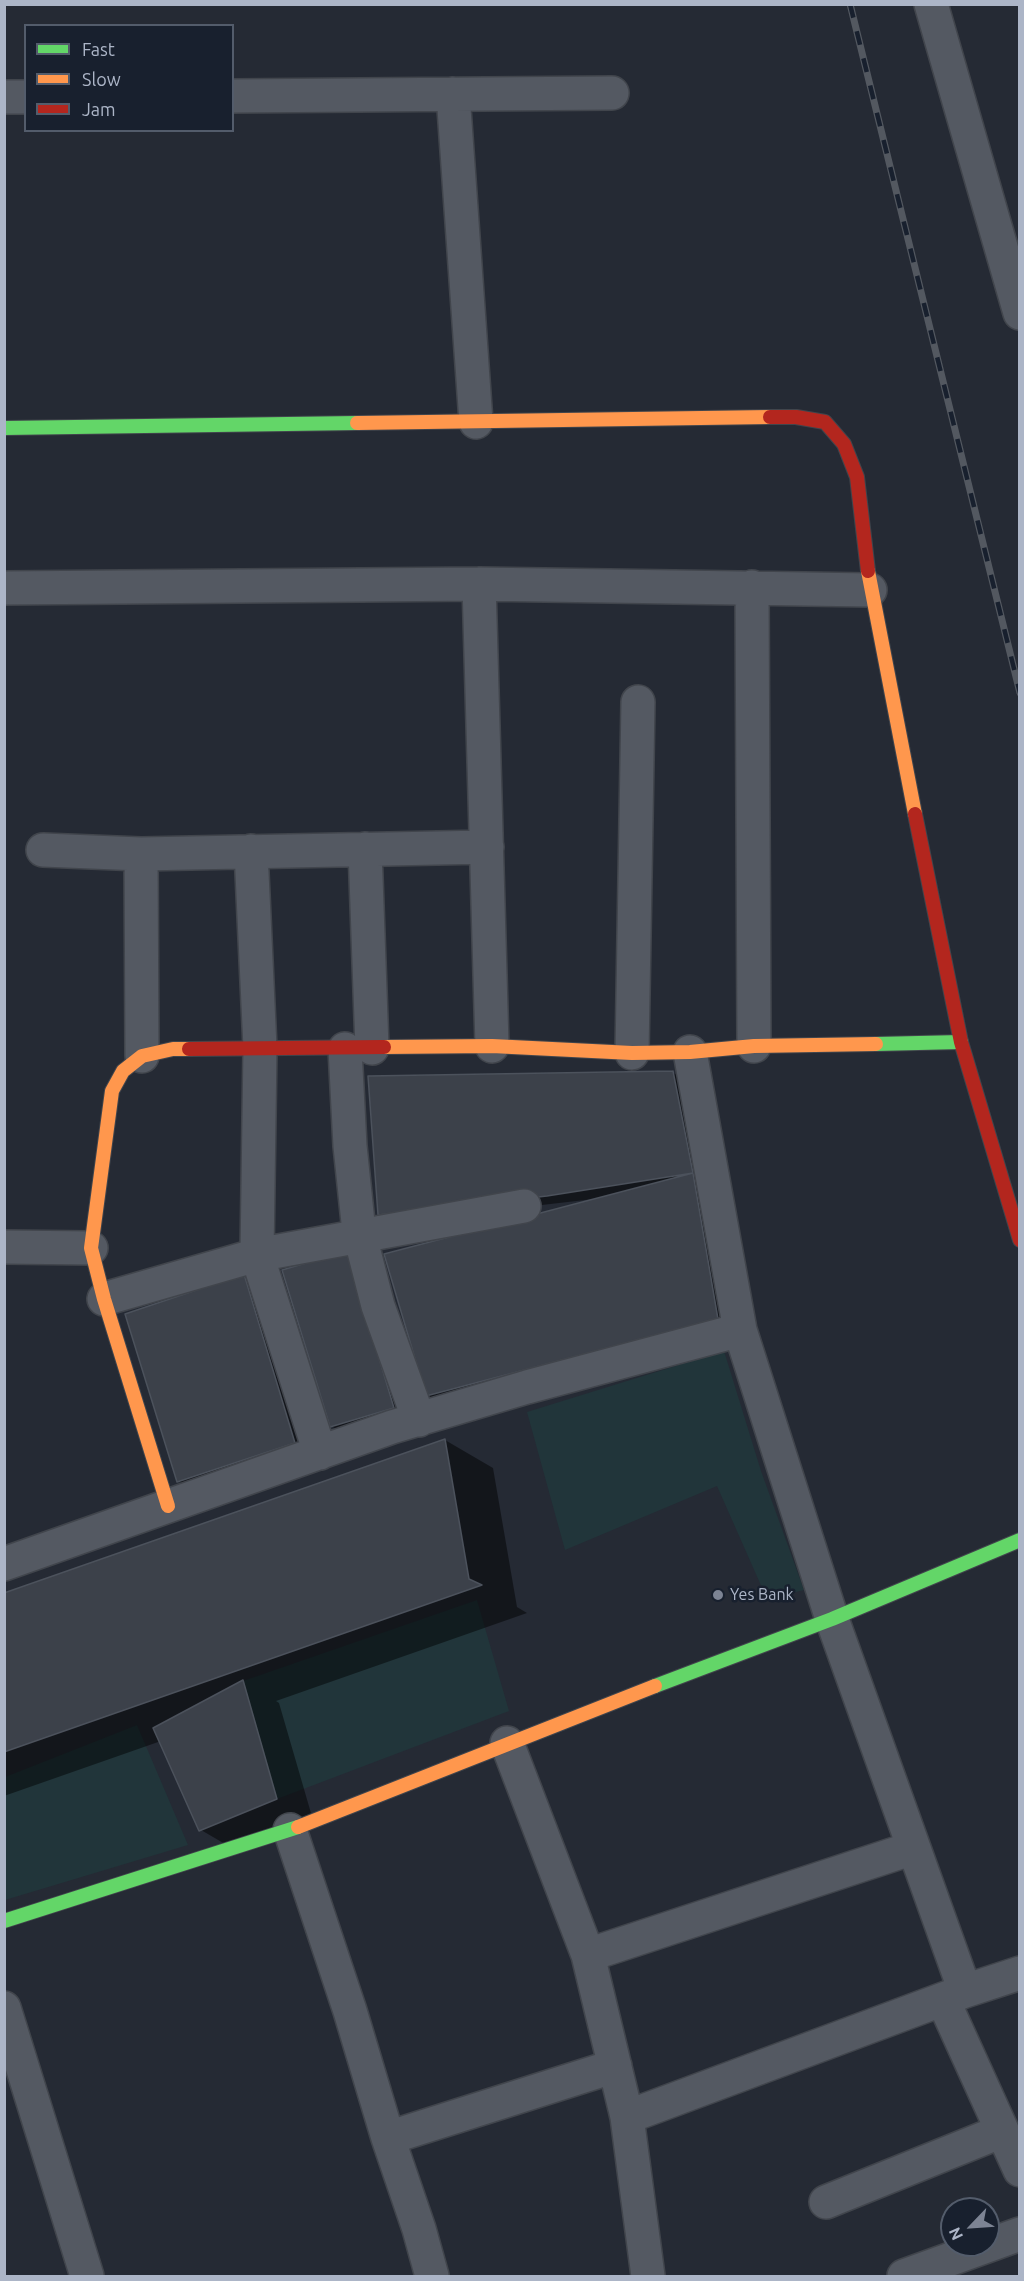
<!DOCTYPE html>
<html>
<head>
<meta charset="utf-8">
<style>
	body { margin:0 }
	#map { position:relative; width:1024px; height:2281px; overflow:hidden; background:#252a34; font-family:Ubuntu,sans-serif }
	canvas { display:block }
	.frame { position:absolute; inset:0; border:6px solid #acb5c7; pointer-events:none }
	.legend { position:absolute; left:24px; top:24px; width:210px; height:108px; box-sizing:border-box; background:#18202e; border:2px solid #535c6b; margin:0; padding:8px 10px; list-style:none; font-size:18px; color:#acb5c7 }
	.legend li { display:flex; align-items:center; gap:12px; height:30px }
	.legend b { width:30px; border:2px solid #535c6b }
	.north { position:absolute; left:940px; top:2197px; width:60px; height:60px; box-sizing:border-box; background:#18202e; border:2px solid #535c6b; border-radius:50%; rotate:245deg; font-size:16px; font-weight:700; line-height:24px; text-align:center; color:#acb5c7 }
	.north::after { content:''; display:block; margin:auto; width:21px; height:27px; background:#7d8494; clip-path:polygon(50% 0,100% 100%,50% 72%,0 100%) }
</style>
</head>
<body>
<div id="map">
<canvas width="1024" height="2281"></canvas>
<div class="frame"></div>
<ul class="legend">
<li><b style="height:8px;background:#63d668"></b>Fast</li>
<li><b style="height:8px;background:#ff974d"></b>Slow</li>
<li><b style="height:8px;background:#b3261e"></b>Jam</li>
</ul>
<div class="north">N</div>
</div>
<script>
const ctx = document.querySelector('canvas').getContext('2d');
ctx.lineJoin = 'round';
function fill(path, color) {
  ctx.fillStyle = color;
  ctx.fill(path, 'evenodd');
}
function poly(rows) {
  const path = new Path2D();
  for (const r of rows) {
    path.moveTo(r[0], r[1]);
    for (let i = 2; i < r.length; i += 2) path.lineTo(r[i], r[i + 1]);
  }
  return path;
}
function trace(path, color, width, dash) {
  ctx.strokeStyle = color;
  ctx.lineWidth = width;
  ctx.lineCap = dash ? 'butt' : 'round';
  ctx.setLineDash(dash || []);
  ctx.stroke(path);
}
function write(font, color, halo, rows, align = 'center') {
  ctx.font = font + ' Ubuntu,sans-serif';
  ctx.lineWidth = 5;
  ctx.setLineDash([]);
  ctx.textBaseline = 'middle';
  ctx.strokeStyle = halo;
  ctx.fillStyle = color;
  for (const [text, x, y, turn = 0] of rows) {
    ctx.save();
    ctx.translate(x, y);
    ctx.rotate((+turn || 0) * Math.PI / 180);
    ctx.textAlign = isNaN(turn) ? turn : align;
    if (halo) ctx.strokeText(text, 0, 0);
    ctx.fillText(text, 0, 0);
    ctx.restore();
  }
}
fill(poly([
	[724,1351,761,1471,804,1590,767,1599,717,1486,565,1550,527,1412],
	[477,1600,509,1711,277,1799,243,1681],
	[137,1725,188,1845,5,1900,5,1777]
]), '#21353a');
fill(poly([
	[672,1072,687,1081,754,1340,464,1416,427,1395,595,1201,594,1199,394,1222,379,1214],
	[346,1252,400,1412,338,1430,331,1426],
	[244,1275,272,1291,322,1458,206,1497,178,1481],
	[445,1440,493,1468,517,1607,527,1613,276,1701,279,1703,313,1820,237,1851,201,1830,161,1741,4,1796,4,1594]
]), '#0007');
const building = poly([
	[673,1071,693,1173,547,1196,378,1215,368,1076,673,1071],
	[693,1173,718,1319,426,1396,384,1254,693,1173],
	[347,1251,394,1408,330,1427,282,1270,347,1251],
	[244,1274,295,1443,177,1482,125,1314,244,1274],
	[445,1439,469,1579,482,1585,4,1752,4,1593,445,1439],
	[243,1680,277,1799,199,1831,153,1728,243,1680]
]);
fill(building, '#3c414a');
trace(building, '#4c525c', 1.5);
const street = poly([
	[931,4,1020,313],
	[453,94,476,422],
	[232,96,612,93],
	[4,97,26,97],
	[479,584,492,1046],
	[752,587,754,1046],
	[4,588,479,584,870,590],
	[365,849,372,1048],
	[43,850,141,854,487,847],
	[251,851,260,1048,257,1255,320,1453],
	[141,854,142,1056],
	[345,1049,350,1146,359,1232,378,1306,419,1420],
	[690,1052,740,1330,832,1619,965,1991],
	[632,1053,638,702],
	[4,1247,91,1248],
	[104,1299,257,1255,524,1206],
	[4,1564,392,1427,527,1387,740,1330],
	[507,1743,588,1955,627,2117,648,2276],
	[290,1830,350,2011,388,2138,419,2229,432,2276],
	[588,1955,913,1848],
	[943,2000,1020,2170],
	[4,2008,87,2276],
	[627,2117,965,1991,1020,1973],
	[388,2138,615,2066],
	[826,2202,1002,2131],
	[904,2276,1020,2234]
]);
const fast = poly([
	[4,428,357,423],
	[876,1044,961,1042],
	[655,1686,832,1619,1020,1540],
	[4,1921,298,1827]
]);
const slow = poly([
	[357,423,770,417],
	[868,571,915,814],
	[384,1047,492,1046,632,1053,690,1052,754,1046,876,1044],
	[168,1506,104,1299,91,1248,112,1091,123,1071,142,1056,173,1049,189,1049],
	[298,1827,655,1686]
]);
const jam = poly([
	[770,417,796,417,825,422,844,444,857,477,868,571],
	[915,814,961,1042,1020,1240],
	[189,1049,384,1047]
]);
trace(street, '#41454c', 36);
trace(fast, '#41454c', 16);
trace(slow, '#41454c', 16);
trace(jam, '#41454c', 16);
trace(street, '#545962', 33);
trace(fast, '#63d668', 14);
trace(slow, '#ff974d', 14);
trace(jam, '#b3261e', 14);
const rail = poly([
	[850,4,1020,693]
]);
trace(rail, '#535860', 7);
trace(rail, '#18202e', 4.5, [14]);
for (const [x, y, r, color] of [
	[718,1595,6,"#7d8494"]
]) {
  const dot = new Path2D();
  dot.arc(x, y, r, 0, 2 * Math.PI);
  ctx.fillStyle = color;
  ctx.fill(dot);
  trace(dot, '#18202e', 2);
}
write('16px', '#acb5c7', '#18202e', [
	["Yes Bank",730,1595]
], 'left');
</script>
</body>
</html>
